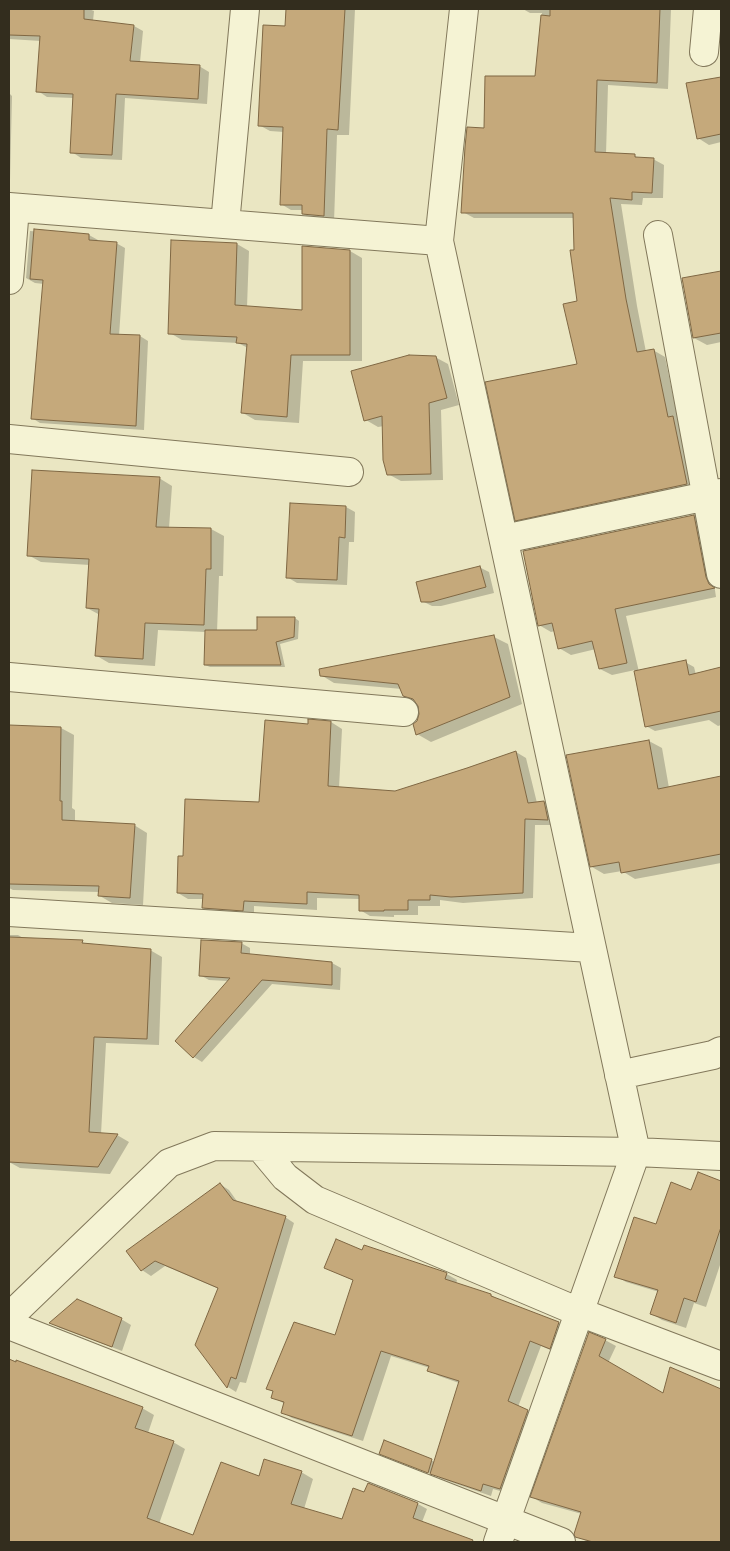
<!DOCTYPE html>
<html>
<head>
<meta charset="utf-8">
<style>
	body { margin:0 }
	#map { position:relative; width:730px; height:1551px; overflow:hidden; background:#eae6c2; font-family:"Zilla Slab",serif }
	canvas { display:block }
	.frame { position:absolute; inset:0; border:10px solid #332d1e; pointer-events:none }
</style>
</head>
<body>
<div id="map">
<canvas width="730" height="1551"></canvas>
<div class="frame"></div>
</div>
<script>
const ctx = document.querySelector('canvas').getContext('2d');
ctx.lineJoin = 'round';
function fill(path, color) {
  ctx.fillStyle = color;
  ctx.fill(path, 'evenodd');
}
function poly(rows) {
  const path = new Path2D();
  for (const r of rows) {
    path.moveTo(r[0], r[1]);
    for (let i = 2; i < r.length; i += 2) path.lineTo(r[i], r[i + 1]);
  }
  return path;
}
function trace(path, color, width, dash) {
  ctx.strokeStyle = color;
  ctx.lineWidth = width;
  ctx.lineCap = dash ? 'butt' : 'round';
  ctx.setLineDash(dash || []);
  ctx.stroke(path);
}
fill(poly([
	[9,9,89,9,94,11,93,21,134,26,143,31,140,62,199,66,209,72,207,104,125,98,122,160,81,158,72,152,74,98,47,97,38,91,41,41,9,39],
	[287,9,355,9,349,135,337,135,334,222,314,220,303,214,303,210,291,210,281,204,284,132,270,131,259,125,286,27],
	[523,9,671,9,668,89,608,85,606,154,635,156,640,159,653,159,664,165,663,198,643,198,642,205,621,204,637,306,646,352,653,350,665,357,678,420,684,424,698,490,528,526,517,520,578,364,579,302,575,218,474,218,463,212,485,130,536,77,542,13,530,13],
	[721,79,721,142,709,145,698,138,688,84],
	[9,93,12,96,10,181,9,181],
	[30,231,89,235,98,240,97,242,116,243,125,248,119,336,140,336,148,341,144,430,40,423,32,418,44,284,35,283,26,278],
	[237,244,249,251,247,307,303,311,350,251,362,258,362,361,303,361,299,423,255,420,243,413,248,348,238,343,182,340,170,333],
	[721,272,721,342,707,345,694,338,683,279],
	[435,357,448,364,459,405,441,410,443,480,401,481,388,474,384,426,378,427,366,420],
	[159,478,172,486,169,528,211,529,224,536,223,576,219,576,217,632,258,632,295,618,299,621,298,639,280,644,285,667,210,667,205,665,206,632,158,630,155,666,109,663,97,656,100,615,87,608,90,565,41,562,28,555],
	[346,507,355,512,354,542,349,542,347,585,297,583,287,577],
	[694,516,705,523,716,597,626,616,639,672,685,662,694,667,696,675,721,670,721,725,718,726,709,720,655,731,646,726,635,670,612,675,600,669,596,649,571,655,559,648,555,631,551,632,539,625],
	[479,567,489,572,494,593,441,606,432,606,422,601],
	[494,637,508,644,522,704,431,742,417,734,418,721,421,714,418,703,404,695,402,689,334,683,321,675],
	[309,721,331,722,342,729,339,788,395,792,516,752,526,758,537,803,544,802,554,808,558,825,535,825,533,898,463,903,440,900,440,906,418,906,418,915,394,915,394,917,370,916,360,910,360,899,317,898,317,910,254,906,254,916,214,914,203,908,204,899,188,899,178,893,184,857,261,803,309,725],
	[9,727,61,728,74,735,72,808,75,810,75,822,134,825,147,833,143,905,112,903,100,896,100,892,13,890,9,888],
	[649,741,662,748,669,788,721,778,721,863,635,879,622,871,604,874,592,867],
	[9,935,18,935,25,939,82,942,88,945,150,950,162,957,159,1045,106,1043,101,1134,117,1135,129,1142,110,1174,20,1168,9,1162,12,1100,9,1098],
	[241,943,250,948,250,955,332,963,341,968,340,990,272,984,202,1062,194,1057,228,981,209,980,200,975],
	[699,1174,721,1182,721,1262,706,1307,694,1303,686,1328,662,1320,652,1314,659,1292,626,1282,616,1276,657,1225,692,1192],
	[220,1184,229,1190,239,1204,285,1217,294,1223,246,1383,240,1382,236,1392,228,1387,197,1345,219,1289,165,1266,151,1276,142,1270],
	[363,1252,445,1273,457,1280,456,1284,491,1295,501,1301,559,1323,569,1329,560,1354,541,1346,518,1407,538,1417,511,1494,493,1489,491,1496,442,1479,433,1474,385,1456,385,1442,435,1462,459,1383,439,1376,429,1370,430,1368,391,1356,363,1441,292,1418,282,1412,285,1404,272,1397,274,1392,267,1388,336,1336,354,1281,326,1268],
	[121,1319,131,1325,122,1351,60,1328,51,1323],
	[605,1340,616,1346,608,1363,664,1395,712,1387,721,1390,721,1542,588,1542,576,1536,582,1514,542,1503,532,1497],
	[9,1359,142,1408,154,1415,148,1433,173,1442,185,1449,159,1524,193,1536,260,1477,301,1472,313,1479,304,1509,342,1522,418,1504,427,1509,422,1522,462,1539,460,1542,372,1542,346,1532,341,1542,9,1542]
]), '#0003');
const building = poly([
	[9,9,84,9,84,19,134,25,130,61,200,65,198,99,116,94,112,155,70,153,73,94,36,92,40,36,9,35,9,9],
	[286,9,345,9,338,130,327,129,324,216,302,214,302,205,280,205,283,127,258,126,263,25,285,26,286,9],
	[550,9,660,9,657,83,597,80,595,152,635,154,635,157,654,158,652,193,632,192,632,200,610,198,626,299,637,352,654,349,668,417,673,416,687,484,515,521,485,382,577,364,563,304,577,301,570,250,574,250,573,213,461,213,465,147,467,127,484,128,485,76,535,76,541,15,550,16,550,9],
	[721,77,721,134,697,139,686,83,721,77],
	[34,229,89,234,89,240,117,242,110,334,140,335,136,426,31,419,43,280,30,279,34,229],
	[171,240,237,243,235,305,302,310,302,246,350,250,350,355,291,355,287,417,241,413,247,344,236,343,237,337,168,334,171,240],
	[721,271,721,333,693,338,682,278,721,271],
	[409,355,436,356,447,398,429,403,431,474,387,475,383,460,382,416,364,421,351,371,409,355],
	[32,470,160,477,156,527,211,528,211,569,206,569,204,625,145,623,143,659,95,656,99,609,86,608,89,559,27,556,32,470],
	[290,503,346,506,345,538,339,537,337,580,286,578,290,503],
	[694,515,706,577,709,584,715,588,615,609,627,663,599,669,592,641,558,649,552,623,538,626,523,551,694,515],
	[480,566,486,587,431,602,421,602,416,582,480,566],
	[257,617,295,617,294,637,276,642,281,665,204,665,205,630,257,630,257,617],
	[494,635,510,697,416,735,413,724,417,721,419,714,418,706,413,699,403,696,398,684,320,676,319,669,494,635],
	[686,660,689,675,721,667,721,711,645,727,634,671,686,660],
	[308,719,331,721,328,786,395,791,467,768,516,751,528,803,544,801,548,820,525,819,523,893,451,897,430,895,430,900,408,900,408,910,384,910,384,911,359,911,359,895,307,892,307,904,244,901,243,911,202,908,203,894,177,893,178,856,183,856,185,799,259,802,265,720,308,724,308,719],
	[9,725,61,727,60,801,62,801,62,820,135,824,130,898,98,896,99,886,9,884,9,725],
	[649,740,658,789,721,776,721,854,621,873,619,862,590,867,566,755,649,740],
	[9,937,83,940,82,943,151,949,147,1039,94,1037,89,1132,118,1134,98,1167,9,1162,9,937],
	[201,940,242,942,241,953,332,962,332,985,262,980,193,1058,175,1041,230,978,199,976,201,940],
	[698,1172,721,1181,721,1227,696,1302,684,1298,676,1323,650,1314,658,1290,614,1277,634,1217,656,1224,671,1182,691,1190,698,1172],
	[220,1183,233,1200,286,1216,236,1379,231,1377,227,1388,195,1345,218,1288,155,1261,141,1271,126,1251,220,1183],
	[336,1239,362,1250,364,1245,445,1272,447,1273,445,1279,491,1294,491,1296,559,1322,550,1349,530,1341,508,1401,528,1410,500,1489,483,1484,481,1491,430,1474,459,1381,427,1371,429,1366,381,1351,352,1436,281,1413,284,1402,271,1398,273,1391,266,1389,294,1322,335,1335,353,1280,324,1268,336,1239],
	[77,1299,122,1318,112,1347,49,1323,77,1299],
	[589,1332,606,1339,599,1356,663,1393,670,1367,721,1389,721,1542,593,1542,575,1537,574,1534,581,1512,530,1497,589,1332],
	[9,1359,16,1362,16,1360,143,1407,135,1428,174,1441,147,1518,193,1535,221,1462,259,1476,264,1459,302,1471,291,1504,342,1519,353,1488,364,1492,368,1483,418,1503,413,1518,473,1540,472,1542,9,1542,9,1359],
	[384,1440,432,1459,428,1473,379,1454,384,1440]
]);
fill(building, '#c5a97b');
trace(building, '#7f6743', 1);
const minor = poly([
	[464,9,439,241,636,1152,498,1542],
	[704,52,708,9],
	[9,207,439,241],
	[225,224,245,9],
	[658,235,721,574],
	[9,280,15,208],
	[9,439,349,472],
	[504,539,721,493],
	[9,677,404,712],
	[9,912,591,948],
	[619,1075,713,1055,721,1051],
	[260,1147,285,1177,315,1200,579,1312,721,1366],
	[9,1317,169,1163,214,1146,636,1152,721,1156],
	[9,1325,561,1542]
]);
trace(minor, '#82785b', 30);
trace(minor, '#f5f3d4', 28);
</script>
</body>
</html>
